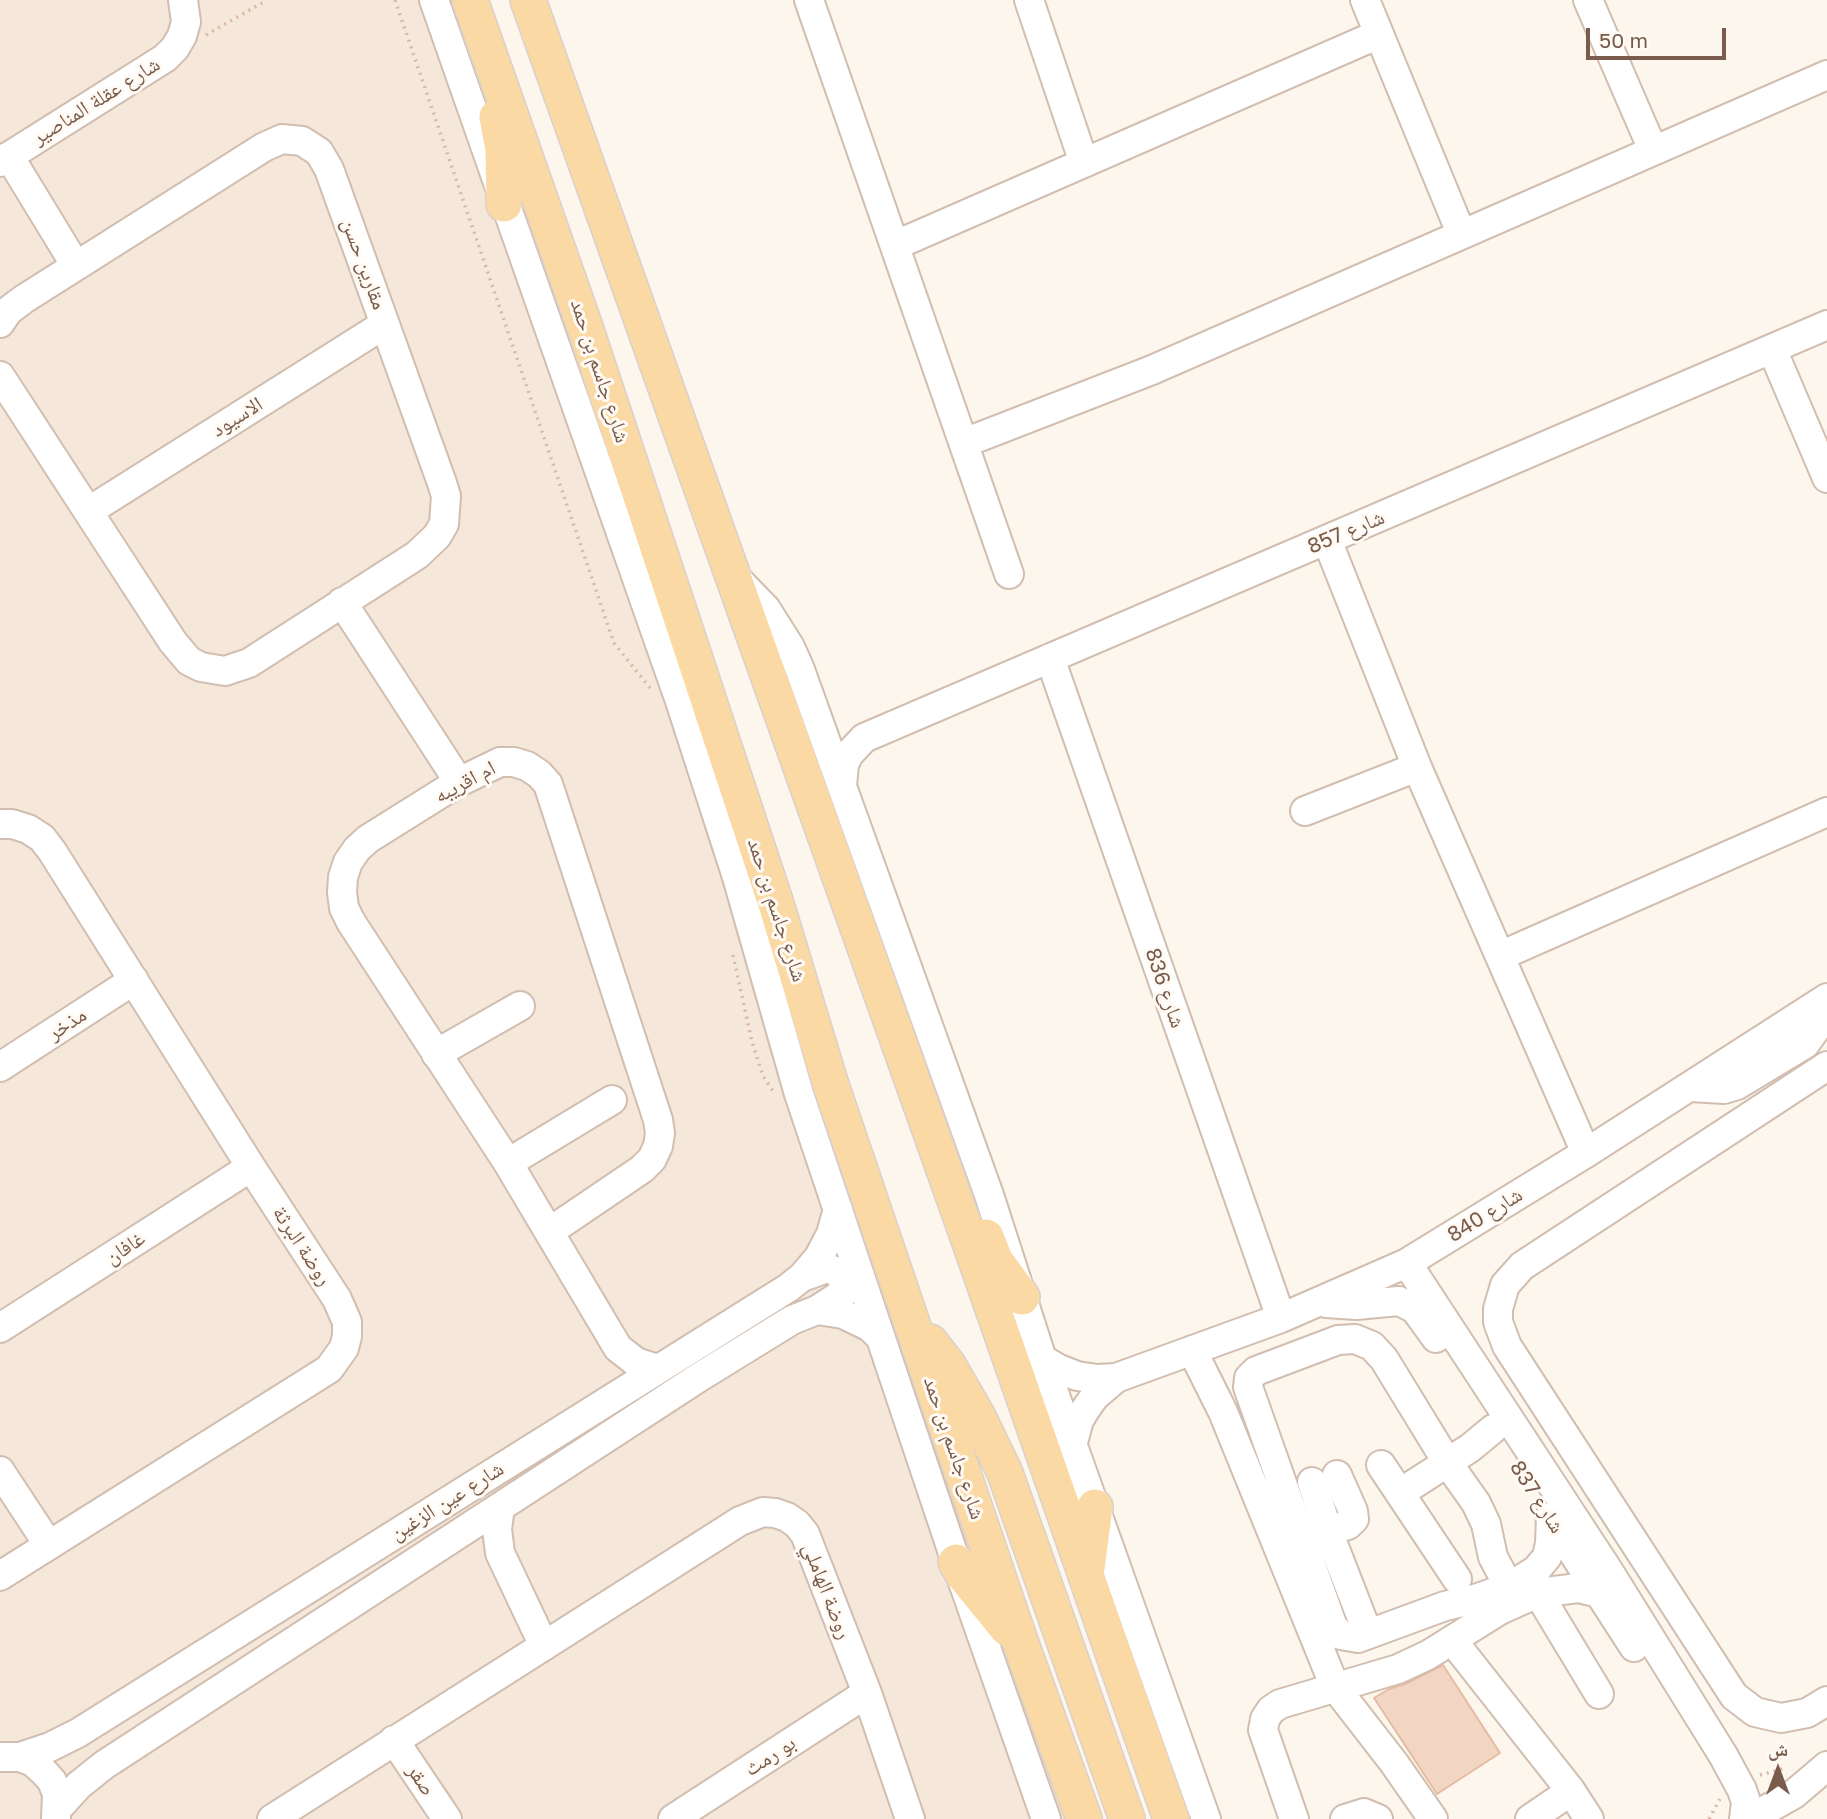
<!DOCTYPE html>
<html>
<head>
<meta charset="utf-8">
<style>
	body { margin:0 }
	#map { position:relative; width:1827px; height:1819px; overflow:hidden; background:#fdf6ec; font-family:"Golos Text","Noto Naskh Arabic",sans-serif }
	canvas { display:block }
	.north { position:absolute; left:1743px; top:1735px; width:70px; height:70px; -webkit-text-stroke:5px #fffaf3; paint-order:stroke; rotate:0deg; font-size:19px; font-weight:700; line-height:28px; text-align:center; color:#7a5c4d }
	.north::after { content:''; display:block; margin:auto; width:24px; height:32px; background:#7a5c4d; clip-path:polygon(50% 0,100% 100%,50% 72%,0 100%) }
	.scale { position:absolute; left:1586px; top:28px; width:140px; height:32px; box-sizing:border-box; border:4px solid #7a5c4d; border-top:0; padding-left:9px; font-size:21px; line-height:24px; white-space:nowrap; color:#7a5c4d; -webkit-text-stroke:5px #fffaf3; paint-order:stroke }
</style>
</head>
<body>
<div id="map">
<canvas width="1827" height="1819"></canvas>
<div class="north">ش</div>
<div class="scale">50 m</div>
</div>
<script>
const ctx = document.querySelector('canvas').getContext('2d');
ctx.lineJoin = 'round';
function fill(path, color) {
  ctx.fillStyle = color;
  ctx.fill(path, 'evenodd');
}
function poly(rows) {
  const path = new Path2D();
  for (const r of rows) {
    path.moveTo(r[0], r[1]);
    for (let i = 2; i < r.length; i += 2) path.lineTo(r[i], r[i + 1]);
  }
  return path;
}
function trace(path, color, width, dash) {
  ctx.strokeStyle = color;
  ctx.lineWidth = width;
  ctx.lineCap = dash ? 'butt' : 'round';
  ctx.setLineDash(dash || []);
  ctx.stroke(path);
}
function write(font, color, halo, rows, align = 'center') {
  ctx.font = font + ' "Golos Text","Noto Naskh Arabic",sans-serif';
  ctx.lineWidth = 6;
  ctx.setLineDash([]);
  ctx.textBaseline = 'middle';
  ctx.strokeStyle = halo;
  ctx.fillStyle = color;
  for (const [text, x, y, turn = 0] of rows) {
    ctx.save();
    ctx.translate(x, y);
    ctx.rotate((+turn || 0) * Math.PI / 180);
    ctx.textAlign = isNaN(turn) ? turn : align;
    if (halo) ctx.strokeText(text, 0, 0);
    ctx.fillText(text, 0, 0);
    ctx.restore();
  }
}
fill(poly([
	[0,0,455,0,1104,1819,0,1819]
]), '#f5e8da');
const building = poly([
	[1443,1665,1500,1753,1437,1794,1374,1698,1389,1689,1405,1684,1443,1665]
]);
fill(building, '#f3d5c3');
trace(building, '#e6bba3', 2);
const minor = poly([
	[434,0,680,701,737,877,799,1094,956,1562,1046,1819],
	[809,0,1009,574],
	[1029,0,1084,163],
	[1365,0,1461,233],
	[1588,0,1653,150],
	[9,156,76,266],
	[0,162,165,58,175,48,182,36,186,22,183,0],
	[896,245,1379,34],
	[0,323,8,311,24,299,264,147,282,139,302,141,319,152,329,169,442,483,446,496,444,524,437,536,417,555,249,663,225,671,201,667,189,661,173,642,0,376],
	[1772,349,1827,478],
	[964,443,1152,370,1827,75],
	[89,511,385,324],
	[1327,540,1417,767,1586,1153],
	[735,577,766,609,790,647,799,667,989,1195,1042,1359,1206,1819],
	[342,602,459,782],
	[1050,658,1281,1318],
	[500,762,514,762,527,766,539,774,548,784,658,1120,660,1133,658,1146,652,1159,642,1169,549,1232,508,1163,351,922,344,908,342,892,343,877,348,862,357,849,368,839,459,782,500,762],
	[842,786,844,764,849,754,864,738,1827,325],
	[1305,811,1417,767],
	[0,824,12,824,28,829,42,838,52,851,251,1167,337,1299,347,1322,347,1336,344,1348,329,1369,0,1576],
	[1500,956,1827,812],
	[436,1054,520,1006],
	[1827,1066,1522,1266,1505,1285,1498,1309,1498,1322,1507,1346,1734,1696,1755,1712,1781,1718,1807,1713,1827,1701],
	[0,1067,134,980],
	[1690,1087,1724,1089,1737,1085,1805,1044,1820,1023,1826,999],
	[508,1163,612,1100],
	[549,1232,618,1348,636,1362,657,1369],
	[1407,1263,1608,1570,1723,1755,1742,1790,1746,1802,1744,1819],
	[802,1277,827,1268,840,1273,844,1280,842,1294,817,1310],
	[1326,1303,1356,1305,1399,1301,1415,1309,1436,1338],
	[0,1328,251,1167],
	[1192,1350,1223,1412,1335,1687,1394,1763,1433,1819],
	[1042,1359,1059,1369,1077,1376,1097,1379,1116,1378,1281,1318,1407,1263,1586,1153,1827,998],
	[1073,1442,1079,1420,1087,1407,1095,1396,1116,1378],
	[1381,1465,1457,1579],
	[0,1471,48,1544],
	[1312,1482,1328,1531,1368,1634],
	[1400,1493,1470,1448,1493,1429],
	[500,1507,497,1529,500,1553,544,1646],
	[1550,1517,1634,1647],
	[1311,1535,1348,1525,1354,1519,1353,1511,1337,1475],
	[1509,1587,1493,1557,1486,1524,1476,1503,1447,1462,1384,1359,1372,1346,1355,1339,1338,1340,1256,1371,1249,1378,1248,1387,1333,1627,1341,1635,1358,1638,1445,1606,1475,1599,1509,1587,1536,1570,1547,1557,1550,1543,1551,1518],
	[1538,1593,1599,1694],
	[1452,1640,1571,1791,1589,1819],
	[394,1740,447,1819],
	[0,1757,20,1757,33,1762,43,1771,52,1781,57,1794,56,1819],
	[20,1757,50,1747,78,1733,788,1288,802,1277,819,1257,831,1234,838,1209],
	[58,1808,79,1785,104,1765,698,1378,792,1320,817,1310,843,1314,870,1327,881,1338],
	[272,1819,740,1521,763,1512,775,1513,787,1517,797,1524,805,1534,867,1693,910,1819],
	[673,1819,867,1693],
	[1294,1819,1263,1730,1265,1719,1271,1710,1280,1704,1398,1669,1428,1655,1500,1610,1538,1593,1578,1588,1599,1593],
	[1345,1819,1364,1813,1378,1819],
	[1530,1819,1571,1791],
	[1750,1819,1794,1794,1827,1766]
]);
const major = poly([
	[470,0,585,327,776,904,830,1082,1021,1644,1084,1819],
	[528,0,968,1237,1171,1819],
	[497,117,503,149,504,204],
	[986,1237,995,1260,1022,1297],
	[930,1342,948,1365,978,1417,1005,1473,1127,1819],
	[956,1562,963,1574,1007,1628],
	[1087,1568,1095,1507]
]);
trace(minor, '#d1beb0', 32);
trace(major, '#dad1cd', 38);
trace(poly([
	[395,0,614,643,650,688],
	[206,35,267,0],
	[733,955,752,1042,763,1076,773,1091],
	[1760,1775,1786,1768],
	[1709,1819,1720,1799]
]), '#d9b8a5', 3.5, [2, 5]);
trace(minor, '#fff', 28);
trace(major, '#fbd9a5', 35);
write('21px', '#7a5c4d', '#fffaf3', [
	["شارع عقلة المناصير",96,101,-32],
	["مقارين حسن",364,264,70],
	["شارع جاسم بن حمد",600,371,72],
	["الاسيود",237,417,-32],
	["شارع 857",1346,532,-23],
	["ام اقريبه",465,782,-28],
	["شارع جاسم بن حمد",777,910,72],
	["شارع 836",1165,988,71],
	["مذخر",67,1024,-33],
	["شارع 840",1485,1215,-32],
	["روضة البرثة",302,1246,57],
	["غافان",125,1248,-33],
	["شارع جاسم بن حمد",954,1448,71],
	["شارع 837",1537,1497,57],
	["شارع عين الزغين",447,1501,-32],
	["روضة الهاملي",827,1591,69],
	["بو رمث",770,1756,-33],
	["صقر",421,1780,56]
]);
</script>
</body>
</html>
